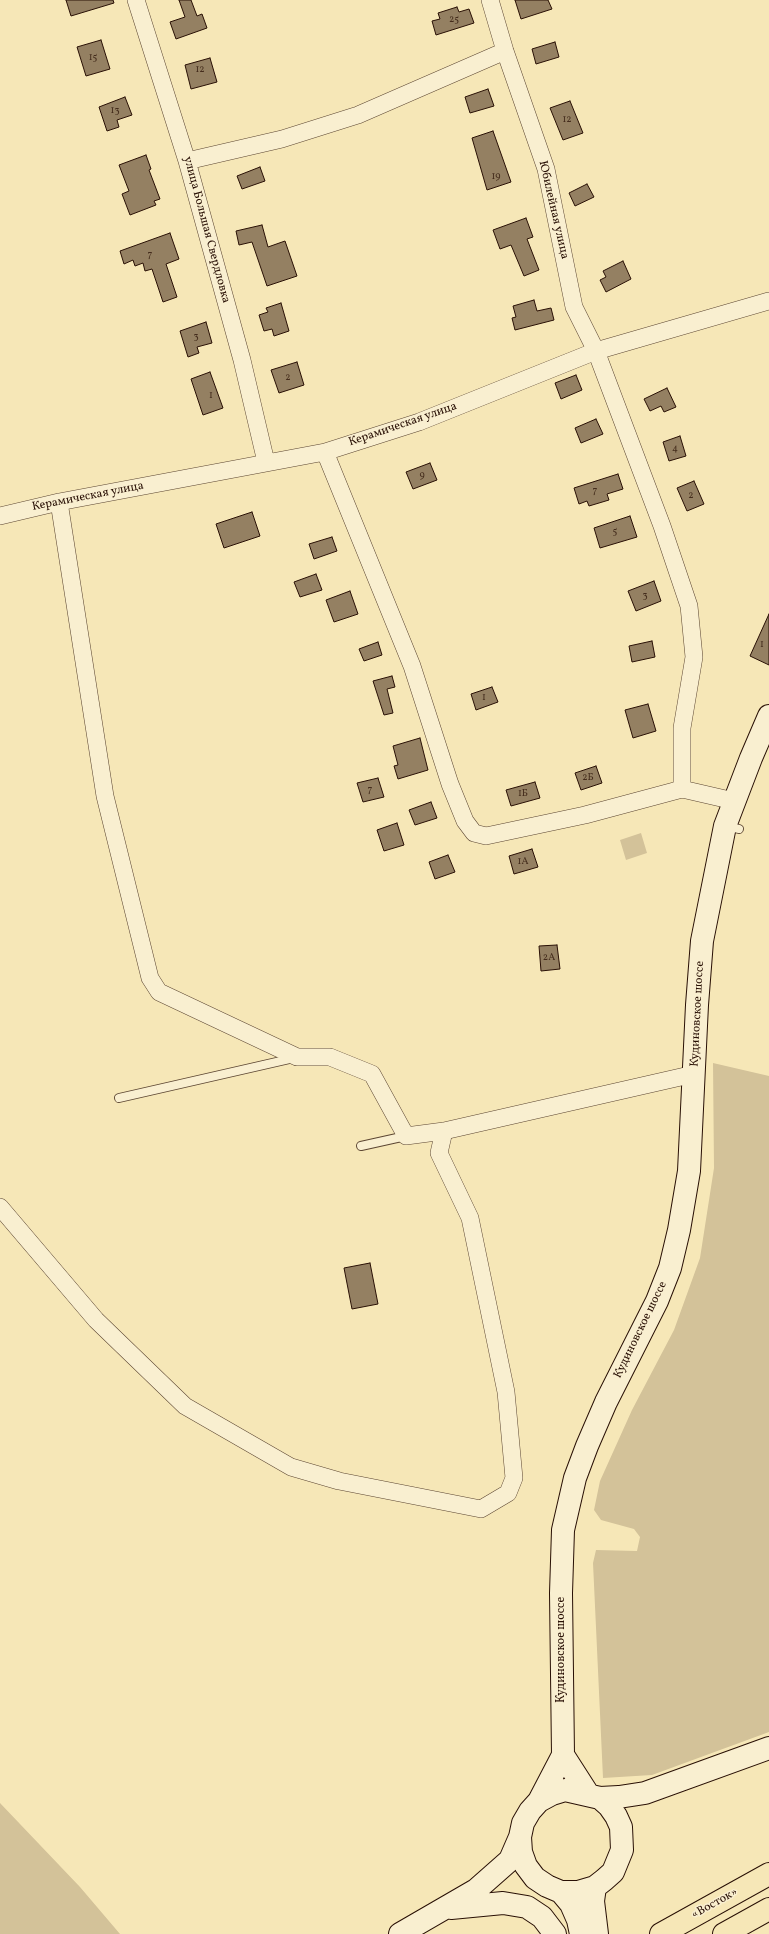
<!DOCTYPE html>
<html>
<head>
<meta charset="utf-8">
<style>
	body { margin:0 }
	canvas { display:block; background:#f6e7b7 }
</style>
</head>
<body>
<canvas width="769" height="1934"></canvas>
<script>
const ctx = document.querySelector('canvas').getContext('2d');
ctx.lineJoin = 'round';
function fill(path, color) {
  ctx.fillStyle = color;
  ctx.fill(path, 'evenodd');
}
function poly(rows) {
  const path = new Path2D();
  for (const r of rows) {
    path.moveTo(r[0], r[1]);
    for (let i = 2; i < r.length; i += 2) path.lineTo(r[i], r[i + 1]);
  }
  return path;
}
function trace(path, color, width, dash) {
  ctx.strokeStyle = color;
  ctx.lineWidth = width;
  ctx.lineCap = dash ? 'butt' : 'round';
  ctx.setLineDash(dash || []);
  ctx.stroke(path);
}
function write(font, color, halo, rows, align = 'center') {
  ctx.font = font + ' Vollkorn,serif';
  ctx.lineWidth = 3;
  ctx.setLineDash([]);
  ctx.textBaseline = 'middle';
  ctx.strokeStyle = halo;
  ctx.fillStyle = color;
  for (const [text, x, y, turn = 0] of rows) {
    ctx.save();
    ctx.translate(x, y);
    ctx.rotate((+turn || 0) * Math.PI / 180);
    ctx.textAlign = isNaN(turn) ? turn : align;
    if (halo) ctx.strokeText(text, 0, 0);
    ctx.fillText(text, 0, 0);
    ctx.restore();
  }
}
fill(poly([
	[641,833,647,853,626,860,620,840],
	[713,1063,769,1076,769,1732,652,1775,603,1778,593,1563,596,1550,637,1551,640,1537,634,1529,601,1520,594,1510,600,1481,632,1410,674,1330,700,1258,714,1168],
	[0,1803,80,1887,120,1934,0,1934]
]), '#d3c299');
const building = poly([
	[66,0,113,0,114,3,71,16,66,0],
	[179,0,191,0,197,16,202,14,207,28,176,39,170,22,185,17,179,0],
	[515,0,548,0,552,9,521,19,515,0],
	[457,7,459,12,469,9,474,23,436,35,432,21,440,19,438,13,457,7],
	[101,40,110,69,86,76,77,47,101,40],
	[555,42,559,57,536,64,532,49,555,42],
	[210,58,217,82,191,89,185,65,210,58],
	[488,89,494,106,470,113,465,97,488,89],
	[125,97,132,115,117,120,119,127,107,131,99,107,125,97],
	[570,101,583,133,563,140,550,108,570,101],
	[493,131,511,182,487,190,472,138,493,131],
	[146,155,151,169,149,170,160,199,154,201,156,205,130,215,122,194,129,191,119,165,146,155],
	[260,167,265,181,242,189,237,176,260,167],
	[587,184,594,197,575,206,569,193,587,184],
	[526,218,533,237,527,239,539,270,524,276,511,245,500,249,493,230,526,218],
	[262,225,268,247,285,241,297,276,267,286,252,242,239,245,236,231,262,225],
	[170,233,179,259,166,264,177,297,163,302,152,269,145,271,143,263,135,266,133,260,124,264,120,251,170,233],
	[623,261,631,279,606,292,600,280,606,277,603,271,623,261],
	[534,300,537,311,551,308,554,320,515,330,512,318,516,317,513,306,534,300],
	[281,303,289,331,274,336,272,329,264,331,259,315,268,312,266,308,281,303],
	[206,322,212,343,197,347,199,353,188,357,180,331,206,322],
	[297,362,304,385,279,393,271,370,297,362],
	[210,372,223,408,203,415,191,379,210,372],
	[576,375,582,390,561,399,555,383,576,375],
	[667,388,676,407,664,412,661,406,650,411,644,399,667,388],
	[596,419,603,434,581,443,575,428,596,419],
	[680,436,686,456,669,461,663,442,680,436],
	[430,463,437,480,413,489,406,472,430,463],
	[618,474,623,489,607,494,609,500,589,506,587,501,579,504,574,488,618,474],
	[694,481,704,504,687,511,677,488,694,481],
	[252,512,260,536,224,548,216,524,252,512],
	[630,516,637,537,600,548,594,528,630,516],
	[332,537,337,551,314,559,309,544,332,537],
	[316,574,322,590,300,597,294,582,316,574],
	[654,581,661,601,636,611,628,591,654,581],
	[350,591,358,614,334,622,326,600,350,591],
	[769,614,769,665,750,656,769,614],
	[652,641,655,657,632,662,629,646,652,641],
	[378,642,382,655,364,661,359,649,378,642],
	[392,676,395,687,387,689,393,713,384,715,373,681,392,676],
	[492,687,498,702,476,710,471,694,492,687],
	[648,704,656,731,633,738,625,710,648,704],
	[420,738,428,770,398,779,394,766,398,765,393,746,420,738],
	[596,766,602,783,581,790,575,773,596,766],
	[378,778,384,797,363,802,357,783,378,778],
	[535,782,540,798,511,806,506,790,535,782],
	[431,802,437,818,415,825,409,810,431,802],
	[397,823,404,845,384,851,377,830,397,823],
	[532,849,538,867,514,874,509,856,532,849],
	[448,855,455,872,435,879,429,862,448,855],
	[557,945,560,969,541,971,539,946,557,945],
	[370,1263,378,1304,352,1309,344,1268,370,1263]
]);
fill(building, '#948062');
trace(building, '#291005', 1);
const lane = poly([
	[726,826,739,829],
	[119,1098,294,1058],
	[361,1146,406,1136]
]);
const street = poly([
	[136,0,187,161,242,360,266,462],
	[490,0,505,51,546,169,574,307,596,351,662,526,689,606,694,657,682,728,682,789],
	[187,161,282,139,358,115,505,51],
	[325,452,412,666,450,784,465,821,474,833,486,836,585,815,682,789,734,801],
	[59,502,105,796,150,978,159,992,297,1057,330,1057,372,1074,406,1136,444,1131,694,1074],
	[0,516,59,502,325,452,419,422,596,351,769,301],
	[0,1207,96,1320,185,1406,291,1467,339,1481,481,1509,508,1493,514,1478,506,1392,470,1218,439,1153,444,1131]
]);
const secondary = poly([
	[563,1755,588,1794],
	[600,1798,619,1797,645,1793,769,1748],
	[539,1801,552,1794,565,1790,600,1798,609,1806,616,1816,621,1827,622,1850,613,1872,604,1880,595,1887,578,1892,561,1892,547,1886,535,1878,526,1866,521,1852,520,1837,523,1823,530,1811,539,1801,563,1755,561,1593,563,1530,575,1478,587,1446,606,1402,657,1301,670,1268,679,1230,689,1171,697,1005,702,941,725,826,751,758,769,716],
	[595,1887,593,1901,597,1934],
	[561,1892,571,1904,578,1920,581,1934],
	[451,1908,503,1903,527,1907,542,1917,555,1934],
	[400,1934,476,1890,510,1860,520,1837]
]);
const highway = poly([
	[661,1934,769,1874],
	[724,1934,769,1909]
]);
trace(lane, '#5c4632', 10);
trace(street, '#5c4632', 18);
trace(secondary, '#291005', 24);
trace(highway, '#291005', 24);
trace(lane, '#f9efd0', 8);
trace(street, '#f9efd0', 17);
trace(secondary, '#f9efd0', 22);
trace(highway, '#f6e7b7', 22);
write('10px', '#442c1c', null, [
	["25",454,20],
	["15",93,58],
	["12",200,70],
	["13",115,111],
	["12",567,120],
	["19",496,177],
	["7",150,255],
	["3",196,337],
	["2",288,378],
	["1",211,396],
	["4",675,449],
	["9",422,476],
	["7",595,491],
	["2",691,496],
	["5",615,532],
	["3",645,596],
	["1",762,645],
	["1",484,698],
	["2Б",588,778],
	["7",370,790],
	["1Б",523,794],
	["1А",523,862],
	["2А",549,958]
]);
write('12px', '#291005', '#f9efd0', [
	["Юбилейная улица",553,210,77],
	["улица Большая Свердловка",206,230,75],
	["Керамическая улица",403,425,-19],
	["Керамическая улица",88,497,-11],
	["Кудиновское шоссе",698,1014,-87],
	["Кудиновское шоссе",641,1330,-64],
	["Кудиновское шоссе",562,1650,-90],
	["«Восток»",715,1904,-29]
]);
</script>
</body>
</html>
